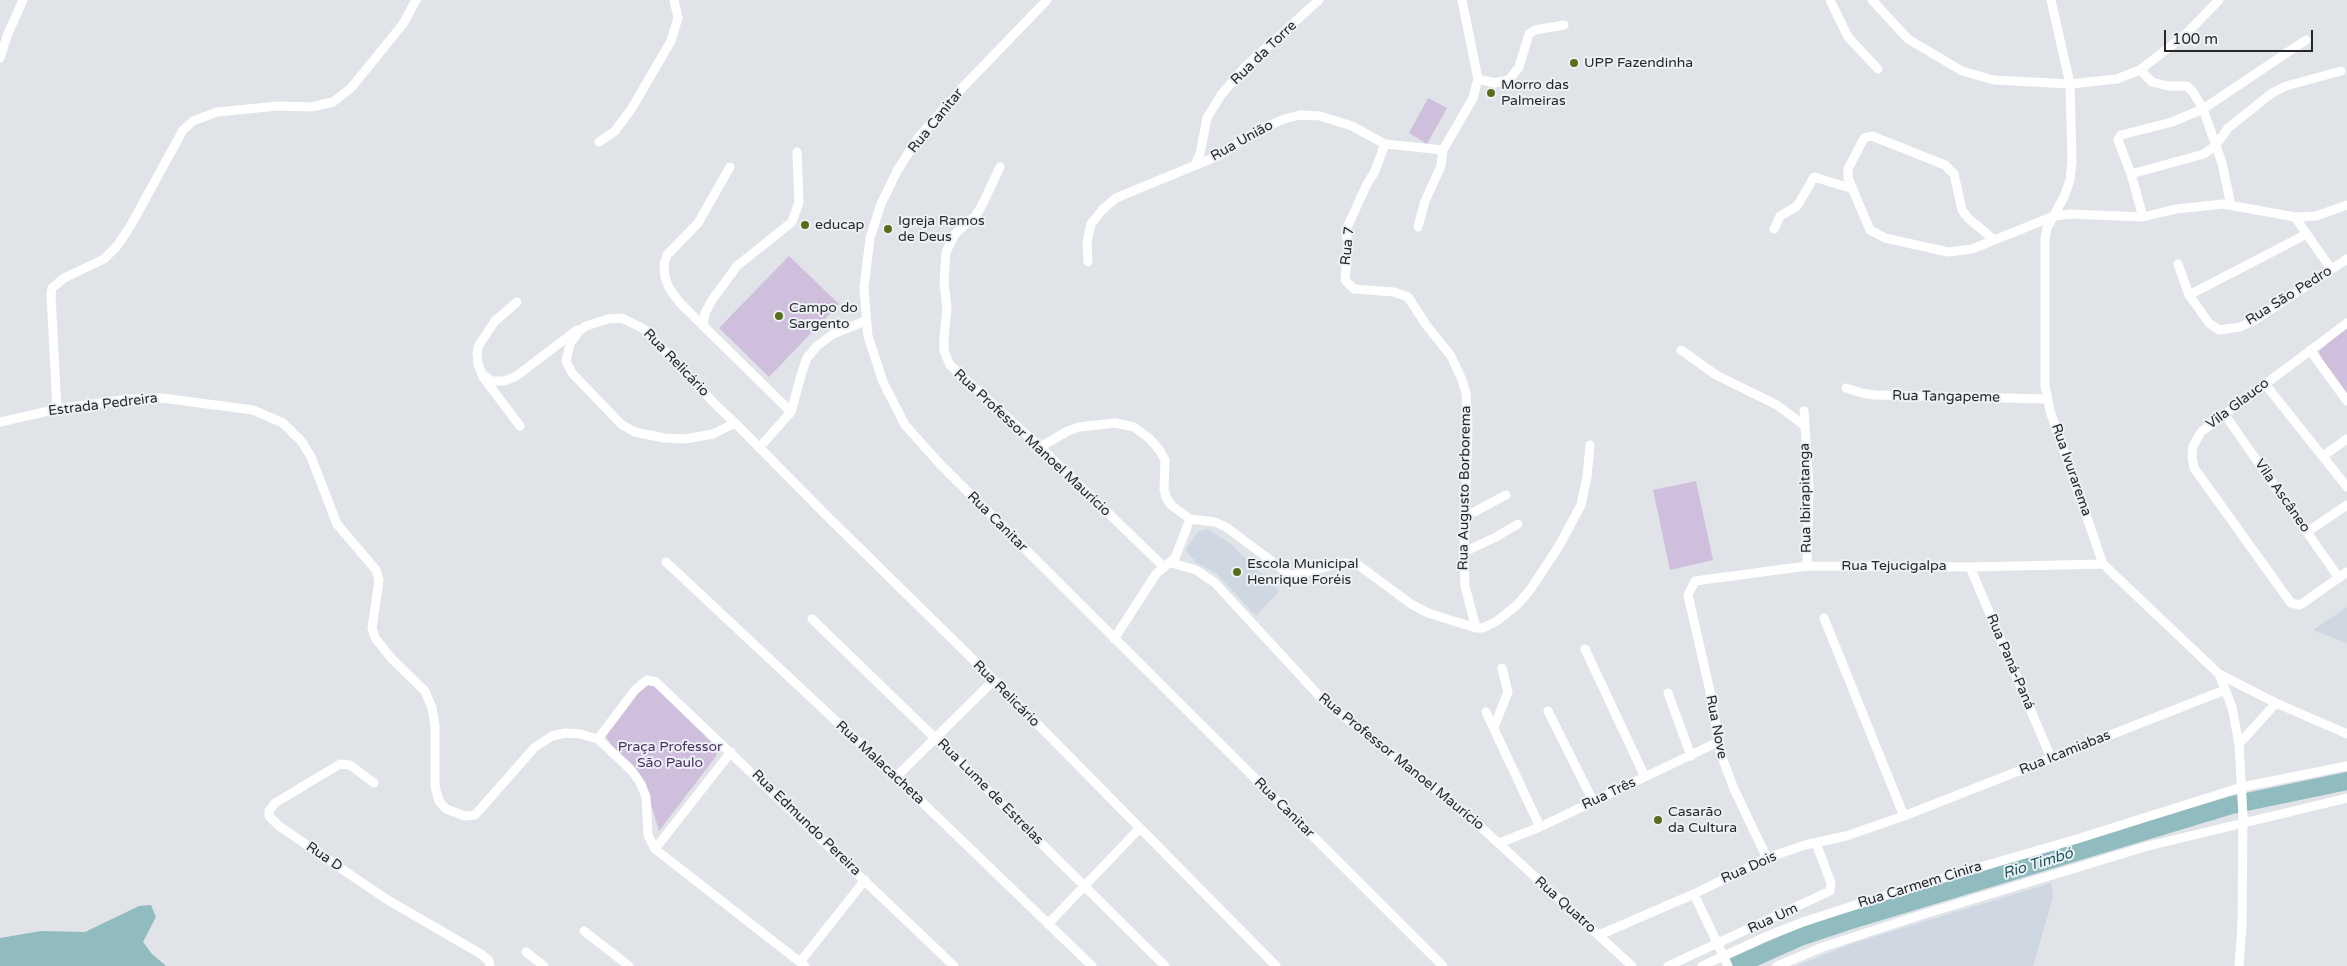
<!DOCTYPE html>
<html>
<head>
<meta charset="utf-8">
<style>
	body { margin:0 }
	#map { position:relative; width:2347px; height:966px; overflow:hidden; background:#e0e4e9; font-family:"Varela Round",sans-serif }
	canvas { display:block }
	.scale { position:absolute; left:2164px; top:30px; width:149px; height:22px; box-sizing:border-box; border:2px solid #27282a; border-top:0; padding-left:6px; font-size:15px; line-height:18px; white-space:nowrap; color:#27282a; -webkit-text-stroke:4px #edf1f6; paint-order:stroke }
</style>
</head>
<body>
<div id="map">
<canvas width="2347" height="966"></canvas>
<div class="scale">100 m</div>
</div>
<script>
const ctx = document.querySelector('canvas').getContext('2d');
ctx.lineJoin = 'round';
function fill(path, color) {
  ctx.fillStyle = color;
  ctx.fill(path, 'evenodd');
}
function poly(rows) {
  const path = new Path2D();
  for (const r of rows) {
    path.moveTo(r[0], r[1]);
    for (let i = 2; i < r.length; i += 2) path.lineTo(r[i], r[i + 1]);
  }
  return path;
}
function trace(path, color, width, dash) {
  ctx.strokeStyle = color;
  ctx.lineWidth = width;
  ctx.lineCap = dash ? 'butt' : 'round';
  ctx.setLineDash(dash || []);
  ctx.stroke(path);
}
function write(font, color, halo, rows, align = 'center') {
  ctx.font = font + ' "Varela Round",sans-serif';
  ctx.lineWidth = 4;
  ctx.setLineDash([]);
  ctx.textBaseline = 'middle';
  ctx.strokeStyle = halo;
  ctx.fillStyle = color;
  for (const [text, x, y, turn = 0] of rows) {
    ctx.save();
    ctx.translate(x, y);
    ctx.rotate((+turn || 0) * Math.PI / 180);
    ctx.textAlign = isNaN(turn) ? turn : align;
    if (halo) ctx.strokeText(text, 0, 0);
    ctx.fillText(text, 0, 0);
    ctx.restore();
  }
}
fill(poly([
	[1208,529,1232,545,1279,591,1256,616,1217,574,1197,563,1186,551,1188,546,1199,531],
	[2347,607,2347,643,2313,630],
	[2051,883,2053,897,2033,966,1796,966,1854,943]
]), '#cfd7e3');
fill(poly([
	[1428,98,1447,108,1427,144,1409,133],
	[789,256,839,304,769,377,719,328],
	[2347,328,2347,396,2321,357,2319,351],
	[1696,481,1713,560,1670,570,1653,490],
	[646,685,654,686,712,743,717,755,659,831,645,784,632,764,612,746,605,735,641,687]
]), '#cfbfdc');
fill(poly([
	[151,905,156,917,143,942,152,954,166,966,0,966,0,938,41,931,85,932,139,906]
]), '#90bbbf');
trace(poly([
	[1735,966,1800,937,1845,922,2232,805,2347,781]
]), '#90bbbf', 18);
trace(poly([
	[1047,0,963,87,918,138,897,171,881,204,870,238,864,288,868,336,883,382,905,425,940,464,1443,966],
	[1830,0,1848,37,1878,69],
	[1872,0,1908,39,1962,71,1994,80,2070,84,2117,79,2140,70,2186,34,2219,0],
	[2051,0,2070,84,2072,161,2070,180,2064,197,2047,228,2045,239,2045,386,2050,411,2103,564,2219,674,2276,703,2347,734],
	[0,58,7,36,23,0],
	[2140,70,2152,82,2168,86,2187,86,2193,92,2203,109,2222,163,2231,205],
	[1478,79,1495,83,1509,80,1519,67,1529,34,1535,30,1564,25],
	[599,142,615,131,632,108,671,41,678,18,674,0],
	[1385,144,1375,171,1366,186,1346,230,1348,247,1345,280,1354,289,1394,292,1408,297,1427,326,1451,356,1462,380,1466,393,1468,425,1464,552,1465,586,1476,628],
	[1443,150,1473,98,1478,79,1462,0],
	[1195,165,1200,154,1207,118,1221,95,1245,67,1319,0],
	[730,167,698,223,667,255,664,264,665,277,669,288,680,303,791,412],
	[1000,167,981,207,976,215,955,234,946,252,944,283,947,308,944,338,944,351,950,365,1040,447,1164,567],
	[2131,174,2204,154,2216,145,2228,128,2272,93,2286,86,2341,71],
	[2143,217,2131,174,2118,140,2121,135,2172,122,2203,109,2306,40],
	[2295,217,2331,269],
	[1418,227,1425,201,1441,166,1443,150],
	[1774,229,1780,216,1796,207,1799,203,1814,177,1850,188],
	[1993,239,1968,218,1962,210,1954,174,1945,165,1872,136,1864,138,1848,169,1848,178,1870,230,1885,238,1948,252,1972,249,2054,216,2070,214,2143,217,2176,209,2223,204,2295,217,2316,216,2347,205],
	[1088,262,1087,242,1091,224,1102,210,1116,198,1220,155,1257,131,1284,119,1300,115,1320,116,1352,126,1385,144,1443,150],
	[2178,264,2189,295,2209,323,2219,330,2240,327,2255,320,2347,259],
	[2189,295,2305,235],
	[517,302,495,321,479,345,477,353,478,364,482,374,492,381,504,381,515,377,577,330],
	[2347,323,2201,432,2193,446,2192,457,2194,468,2291,603,2300,605,2347,572],
	[703,325,705,313,712,300,737,266,792,222,799,202,797,152],
	[1681,350,1716,375,1777,405,1805,426,1809,488,1807,566],
	[2310,350,2347,401],
	[483,377,520,426],
	[2265,384,2347,487],
	[1846,388,1862,393,1875,395,2047,399],
	[57,409,51,295,52,288,64,278,104,259,117,246,131,225,183,130,193,121,217,112,278,106,311,107,333,102,351,88,403,24,416,0],
	[1804,411,1805,426],
	[2225,415,2339,578],
	[0,422,57,409,129,399,162,398,253,410,283,423,302,442,311,457,337,524,376,570,379,580,372,628,375,638,392,659,425,691,432,708,435,725,435,786,439,801,446,809,465,816,475,815,535,747,552,736,565,733,580,734,598,739,632,771,641,784,646,797,648,835,655,849,805,966],
	[735,423,713,434,685,439,664,438,635,432,622,425,572,373,566,361,570,344,579,331,586,326,608,319,622,318,644,329,715,404,735,423,827,516,994,680,1276,966],
	[1040,447,1068,431,1079,427,1115,423,1134,427,1150,439,1160,451,1165,460,1164,489,1166,497,1171,505,1190,519,1215,522,1226,527,1289,574,1295,575,1342,563,1357,564,1411,604,1428,613,1476,628,1483,628,1497,621,1517,605,1530,590,1559,546,1581,505,1587,477,1590,445],
	[759,448,791,412,802,372,807,358,817,346,833,334,865,321],
	[2323,456,2347,439],
	[1466,513,1474,512,1506,495],
	[2307,532,2347,505],
	[1464,552,1496,537,1518,524],
	[666,562,896,777,1092,966],
	[1172,563,1196,570,1215,583,1323,700,1470,817,1632,966],
	[1970,567,2051,758],
	[1824,618,1904,816],
	[812,619,935,738,1165,966],
	[1114,639,1156,574,1175,558,1190,519],
	[1585,649,1645,777],
	[2219,674,2232,707,2239,744,2243,816,2242,927,2239,966],
	[1668,693,1691,756],
	[1548,711,1593,801],
	[1486,712,1540,827],
	[1494,727,1508,692,1502,668],
	[598,739,635,690,647,680,656,682,954,966],
	[2239,744,2276,703],
	[896,777,994,680],
	[374,783,350,765,340,764,275,803,269,811,269,816,279,826,386,899,481,954,489,961,490,966],
	[1499,843,1540,827,1718,742],
	[655,849,731,752],
	[1767,858,1734,789,1720,752,1712,700,1688,595,1695,581,1807,566,1970,567,2103,564],
	[1694,894,1728,966],
	[1048,924,1139,829],
	[584,931,629,966],
	[1599,935,1694,894,1767,858,1805,845,1846,836,1904,816,2225,690],
	[526,952,544,966],
	[800,962,865,880],
	[1668,966,1830,891,1831,883,1816,843],
	[1702,966,1765,937,1803,922,1911,887,2077,839,2242,787,2347,766],
	[1777,966,1823,947,1921,915,2148,846,2347,798]
]), '#fff', 9);
for (const [x, y, r, color] of [
	[1574,63,5,"#5a6d1b"],
	[1491,93,5,"#5a6d1b"],
	[805,225,5,"#5a6d1b"],
	[888,229,5,"#5a6d1b"],
	[779,316,5,"#5a6d1b"],
	[1237,572,5,"#5a6d1b"],
	[1658,820,5,"#5a6d1b"]
]) {
  const dot = new Path2D();
  dot.arc(x, y, r, 0, 2 * Math.PI);
  ctx.fillStyle = color;
  ctx.fill(dot);
  trace(dot, '#edf1f6', 2);
}
write('14px', '#27282a', '#edf1f6', [
	["Rua da Torre",1264,53,-44],
	["Rua Canitar",936,121,-51],
	["Rua União",1242,141,-29],
	["Rua 7",1348,246,-84],
	["Rua São Pedro",2289,296,-32],
	["Rua Relicário",676,363,46],
	["Rua Tangapeme",1946,397,1],
	["Vila Glauco",2238,404,-37],
	["Estrada Pedreira",103,405,-7],
	["Rua Professor Manoel Maurício",1032,443,43],
	["Rua Ivurarema",2071,470,71],
	["Rua Augusto Borborema",1465,488,-89],
	["Vila Ascâneo",2282,496,55],
	["Rua Ibirapitanga",1806,498,-91],
	["Rua Canitar",997,522,45],
	["Rua Tejucigalpa",1894,566],
	["Rua Paná-Paná",2010,662,67],
	["Rua Relicário",1006,694,45],
	["Rua Nove",1716,727,79],
	["Rua Icamiabas",2065,753,-22],
	["Rua Professor Manoel Maurício",1401,762,39],
	["Rua Malacacheta",880,763,43],
	["Rua Lume de Estrelas",990,792,45],
	["Rua Três",1609,794,-25],
	["Rua Canitar",1284,808,45],
	["Rua Edmundo Pereira",806,823,44],
	["Rua D",324,857,34],
	["Rua Dois",1749,868,-24],
	["Rua Carmem Cinira",1920,885,-17],
	["Rua Quatro",1565,905,42],
	["Rua Um",1773,919,-25]
]);
write('14px', '#27282a', '#edf1f6', [
	["UPP Fazendinha",1584,63],
	["Morro das",1501,85],
	["Palmeiras",1501,101],
	["Igreja Ramos",898,221],
	["de Deus",898,237],
	["educap",815,225],
	["Campo do",789,308],
	["Sargento",789,324],
	["Escola Municipal",1247,564],
	["Henrique Foréis",1247,580],
	["Casarão",1668,812],
	["da Cultura",1668,828]
], 'left');
write('14px', '#49315b', '#edf1f6', [
	["Praça Professor",670,747],
	["São Paulo",670,763]
]);
write('italic 15px', '#1b575c', '#edf1f6', [
	["Rio Timbó",2038,864,-17]
]);
</script>
</body>
</html>
